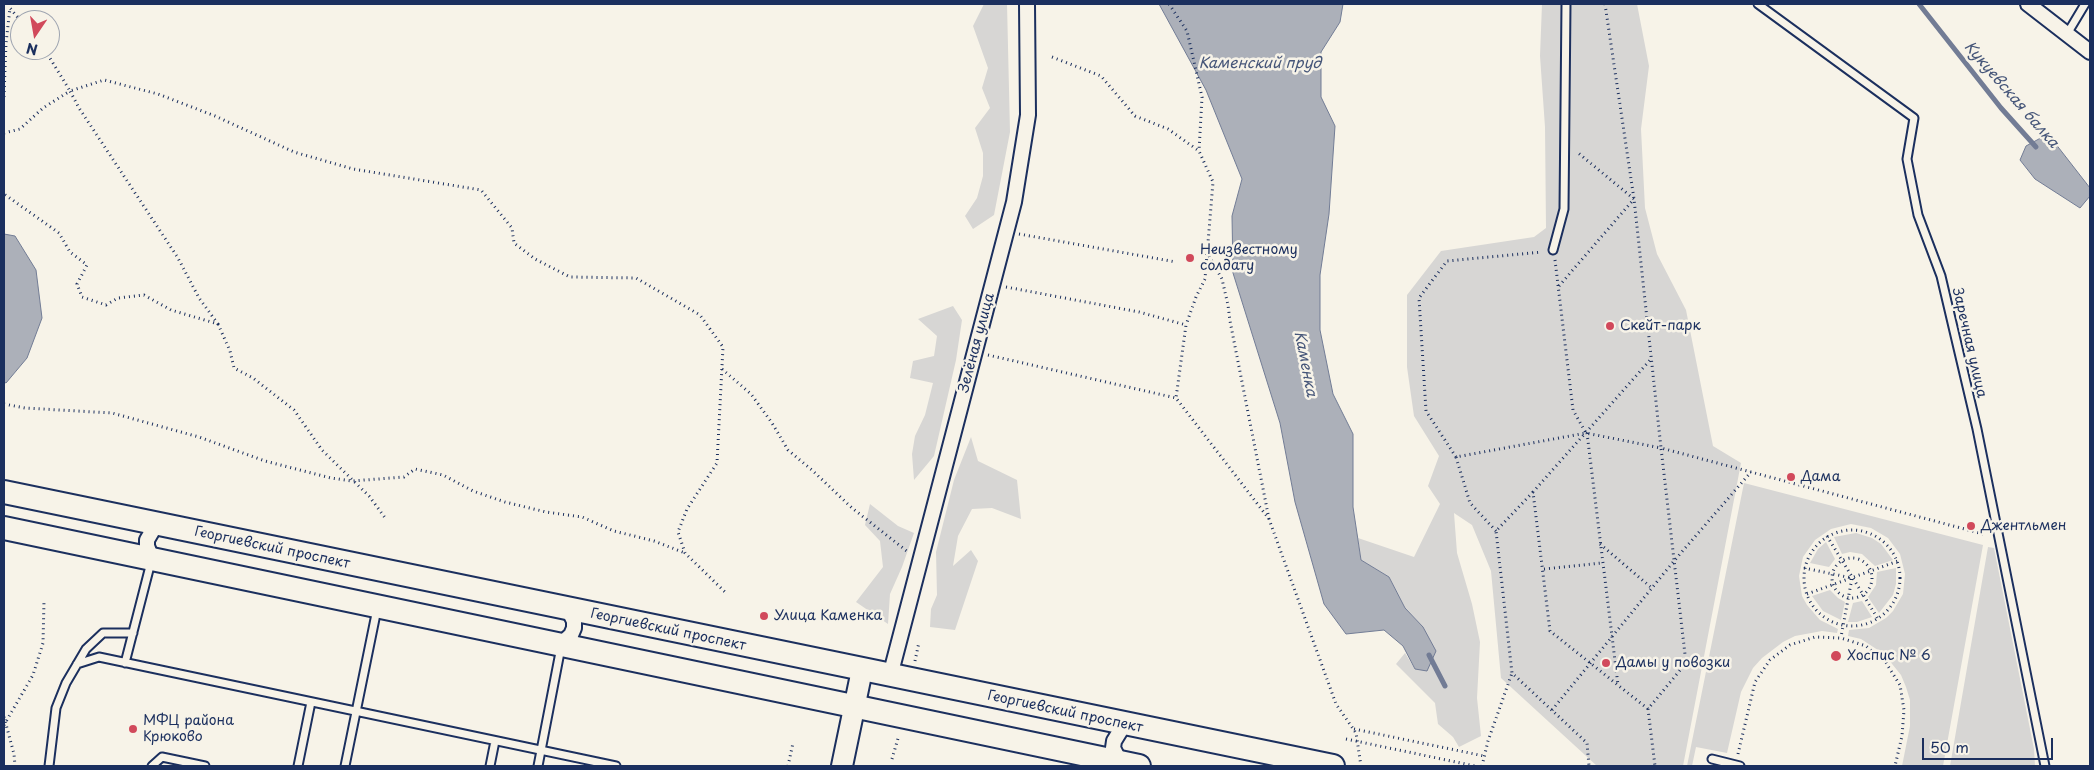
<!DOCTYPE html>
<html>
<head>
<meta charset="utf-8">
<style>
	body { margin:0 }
	#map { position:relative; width:2094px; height:770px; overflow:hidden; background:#f7f3e8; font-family:"Playpen Sans",sans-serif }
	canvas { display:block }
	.frame { position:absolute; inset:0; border:5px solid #1b2f5e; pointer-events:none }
	.north { position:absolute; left:10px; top:10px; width:50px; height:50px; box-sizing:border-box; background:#f7f3e8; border:1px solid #9fa5b1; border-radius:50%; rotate:192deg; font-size:14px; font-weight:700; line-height:20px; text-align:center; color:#1b2f5e }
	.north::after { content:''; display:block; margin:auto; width:18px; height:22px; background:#d1495b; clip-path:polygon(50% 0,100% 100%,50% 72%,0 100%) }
	.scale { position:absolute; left:1922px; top:738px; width:131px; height:22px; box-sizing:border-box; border:2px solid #1b2f5e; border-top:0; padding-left:6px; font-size:15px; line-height:18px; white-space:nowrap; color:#1b2f5e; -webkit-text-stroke:4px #f7f3e8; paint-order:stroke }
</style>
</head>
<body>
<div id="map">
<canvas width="2094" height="770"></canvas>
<div class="frame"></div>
<div class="north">N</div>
<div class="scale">50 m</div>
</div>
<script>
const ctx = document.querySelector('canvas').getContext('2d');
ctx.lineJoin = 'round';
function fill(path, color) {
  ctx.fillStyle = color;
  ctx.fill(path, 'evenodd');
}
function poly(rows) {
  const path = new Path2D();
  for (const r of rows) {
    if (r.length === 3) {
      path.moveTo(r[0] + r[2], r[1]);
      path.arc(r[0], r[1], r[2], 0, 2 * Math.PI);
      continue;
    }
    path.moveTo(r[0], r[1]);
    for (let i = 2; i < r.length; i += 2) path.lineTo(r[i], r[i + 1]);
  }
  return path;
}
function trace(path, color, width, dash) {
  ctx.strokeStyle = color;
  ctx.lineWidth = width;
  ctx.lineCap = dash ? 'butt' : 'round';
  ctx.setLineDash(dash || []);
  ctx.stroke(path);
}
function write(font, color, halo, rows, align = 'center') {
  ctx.font = font + ' "Playpen Sans",sans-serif';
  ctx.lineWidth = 5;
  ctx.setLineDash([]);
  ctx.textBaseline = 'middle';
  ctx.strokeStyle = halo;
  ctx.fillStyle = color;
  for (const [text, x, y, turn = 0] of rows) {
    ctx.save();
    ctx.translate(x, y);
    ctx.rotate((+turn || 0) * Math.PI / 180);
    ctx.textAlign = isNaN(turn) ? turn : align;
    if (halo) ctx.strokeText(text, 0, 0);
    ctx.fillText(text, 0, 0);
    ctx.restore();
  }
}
fill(poly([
	[984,4,1007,4,1010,132,994,215,973,229,965,216,977,198,983,176,983,153,975,128,990,108,982,88,988,68,973,26],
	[1542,4,1637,4,1649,66,1641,129,1645,208,1657,254,1686,310,1713,446,1741,463,1683,766,1597,766,1501,678,1491,571,1472,525,1454,513,1457,553,1472,604,1480,642,1477,698,1481,736,1459,747,1453,737,1438,724,1435,703,1396,664,1405,653,1415,669,1423,627,1405,608,1389,577,1361,560,1358,538,1414,557,1440,504,1428,486,1439,456,1414,416,1407,367,1407,295,1441,251,1534,237,1546,228,1545,127,1540,56],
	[953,306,962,320,956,360,934,456,914,480,912,454,915,436,925,415,933,383,910,378,913,361,934,356,937,336,918,319],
	[971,437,978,461,1017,480,1021,519,992,508,972,509,958,536,953,566,971,550,978,561,955,630,930,627,931,609,937,595,936,552,954,480],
	[1744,483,1983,545,1943,766,1902,766,1910,726,1910,700,1906,687,1901,675,1884,654,1861,639,1848,636,1849,630,1869,628,1886,618,1893,611,1903,594,1905,574,1900,554,1888,538,1871,528,1851,524,1831,529,1815,540,1803,557,1799,576,1802,596,1807,605,1820,620,1838,629,1837,633,1822,631,1795,636,1783,642,1762,658,1753,668,1741,692,1727,753,1696,747,1692,766,1687,766],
	[870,504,898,526,914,533,902,567,890,594,888,624,856,602,883,567,880,541,865,525],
	[1856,533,1872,538,1881,544,1893,560,1875,566,1862,554,1850,552,1842,554,1834,537],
	[1826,542,1835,559,1829,567,1810,563,1818,549],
	[1988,547,1994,548,2034,749,2035,766,1950,766],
	[1896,568,1896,584,1893,595,1879,613,1868,597,1876,585,1877,572],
	[1830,590,1838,598,1845,602,1841,620,1823,611,1812,596],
	[1862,601,1872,617,1857,622,1848,622,1853,603]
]), '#d7d6d4');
const water = poly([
	[1159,4,1343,4,1340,22,1321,52,1321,97,1335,126,1329,214,1320,275,1320,330,1333,394,1353,434,1353,507,1361,560,1389,577,1405,608,1423,627,1436,651,1427,671,1415,669,1403,646,1384,630,1346,634,1324,604,1295,502,1280,423,1233,273,1232,216,1242,179,1206,90,1159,4],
	[2048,134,2090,188,2090,196,2080,208,2035,179,2020,160,2026,146,2048,134],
	[4,234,15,236,36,270,42,318,27,358,6,383,4,382,4,234]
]);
fill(water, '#acb0b9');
trace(water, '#727c95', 1);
trace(poly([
	[1919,4,2001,108,2036,147],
	[1429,655,1445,686]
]), '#727c95', 5);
const service = poly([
	[1758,4,1914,118,1907,159,1918,215,1941,276,1977,429,2045,766],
	[2067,34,2085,4],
	[1553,250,1564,209,1566,4],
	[125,663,151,562],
	[77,664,99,657,616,766],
	[1712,759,1740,766],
	[49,766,56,708,66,683,86,649,103,633,133,633],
	[152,766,162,757,205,766],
	[298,766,311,702],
	[345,766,377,609],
	[490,766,495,741],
	[538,766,561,647]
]);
const minor = poly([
	[2028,4,2090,52],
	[152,559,147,546,147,540,154,528,161,525],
	[561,644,571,635,574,628,574,621,568,609],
	[890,676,1014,202,1028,115,1027,4],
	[1120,762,1113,748,1114,741,1122,728,1130,726]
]);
const secondary = poly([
	[842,766,862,670]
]);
const primary = poly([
	[4,492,1333,766],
	[4,528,1139,766]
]);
trace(service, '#1b2f5e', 11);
trace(minor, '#1b2f5e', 18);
trace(secondary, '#1b2f5e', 24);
trace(primary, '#1b2f5e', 26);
trace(poly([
	[1169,4,1187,31,1202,97,1199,151],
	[1605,4,1634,199,1661,448,1987,535],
	[45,50,70,91,104,80,158,94,215,116,294,152,353,169,481,190,512,228,514,243,535,259,570,277,636,278,700,315,723,347,717,463,687,509,678,532,685,553,725,592],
	[1052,57,1101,76,1135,116,1168,129,1199,151,1213,182,1205,279,1196,297,1186,325],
	[4,97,6,43,10,8,20,20],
	[4,133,20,129,43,108,70,91,79,108,178,258,199,298,218,324,171,310,144,295,118,298,106,305,82,297,77,284,87,265,70,252,59,233,4,194],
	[1019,234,1176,262],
	[1209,256,1222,279,1228,305,1230,321,1269,519],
	[1555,260,1573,410,1586,433,1661,448,1686,663,1648,709,1655,766],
	[1559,286,1634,199,1577,152],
	[1006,287,1139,312,1186,325,1176,398],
	[218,324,230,351,234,368,253,378,294,410,322,450,369,496,386,519],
	[988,355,1176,398,1269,519,1336,704,1356,733,1361,766],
	[722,369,751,394,772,423,788,450,813,471,852,508,908,552],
	[4,404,25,408,112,413,199,437,265,461,331,478,352,481,404,477,415,469,443,475,473,491,505,502,546,512,582,517,614,531,654,541,685,553],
	[1587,433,1618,685],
	[1456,457,1426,411,1419,298,1447,261,1542,252],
	[1533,492,1496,531,1512,673,1587,743,1589,766],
	[1852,578,48],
	[1496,531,1470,503,1456,457,1586,433],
	[1827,536,1878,619],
	[1600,544,1653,589],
	[1852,578,20],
	[1804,568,1852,578,1841,637],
	[1544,569,1602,563],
	[1807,594,1898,561],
	[915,661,919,642],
	[1648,709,1550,631,1533,492,1652,358],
	[1552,710,1674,561,1751,472],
	[4,717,14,754,15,766],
	[4,725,33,675,43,643,44,601],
	[1354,729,1484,756],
	[1738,754,1755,682,1770,660,1790,645,1815,637,1841,638,1866,646,1886,663,1900,685,1904,710,1902,736,1895,766],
	[892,759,899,735],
	[788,766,793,743],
	[1482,766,1488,741,1512,673]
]), '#1b2f5e', 3, [1, 4]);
trace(service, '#f7f3e8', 7);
trace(minor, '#f7f3e8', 14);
trace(secondary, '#f7f3e8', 20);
trace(primary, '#f7f3e8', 22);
trace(poly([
	[1346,739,1475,766]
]), '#1b2f5e', 3, [1, 4]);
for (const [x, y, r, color] of [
	[1190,258,5,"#d1495b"],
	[1610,326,5,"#d1495b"],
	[1791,477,5,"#d1495b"],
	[1971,526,5,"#d1495b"],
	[764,616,5,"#d1495b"],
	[1836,656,6,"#d1495b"],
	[1606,663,5,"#d1495b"],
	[133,729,5,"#d1495b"]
]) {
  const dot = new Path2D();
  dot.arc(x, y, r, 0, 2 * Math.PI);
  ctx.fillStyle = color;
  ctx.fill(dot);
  trace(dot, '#f7f3e8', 2);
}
write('14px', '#1b2f5e', '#f7f3e8', [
	["Неизвестному",1200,250],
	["солдату",1200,266],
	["Скейт-парк",1620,326],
	["Дама",1801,477],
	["Джентльмен",1981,526],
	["Улица Каменка",774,616],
	["Хоспис № 6",1847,656],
	["Дамы у повозки",1616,663],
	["МФЦ района",143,721],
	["Крюково",143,737]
], 'left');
write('14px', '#1b2f5e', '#f7f3e8', [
	["Зелёная улица",977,343,-75],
	["Заречная улица",1969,343,77],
	["Георгиевский проспект",272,548,12],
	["Георгиевский проспект",668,630,12],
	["Георгиевский проспект",1065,712,12]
]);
write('italic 15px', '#465679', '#f7f3e8', [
	["Каменский пруд",1260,64],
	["Кукуевская балка",2011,95,49],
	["Каменка",1305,364,79]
]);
</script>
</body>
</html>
